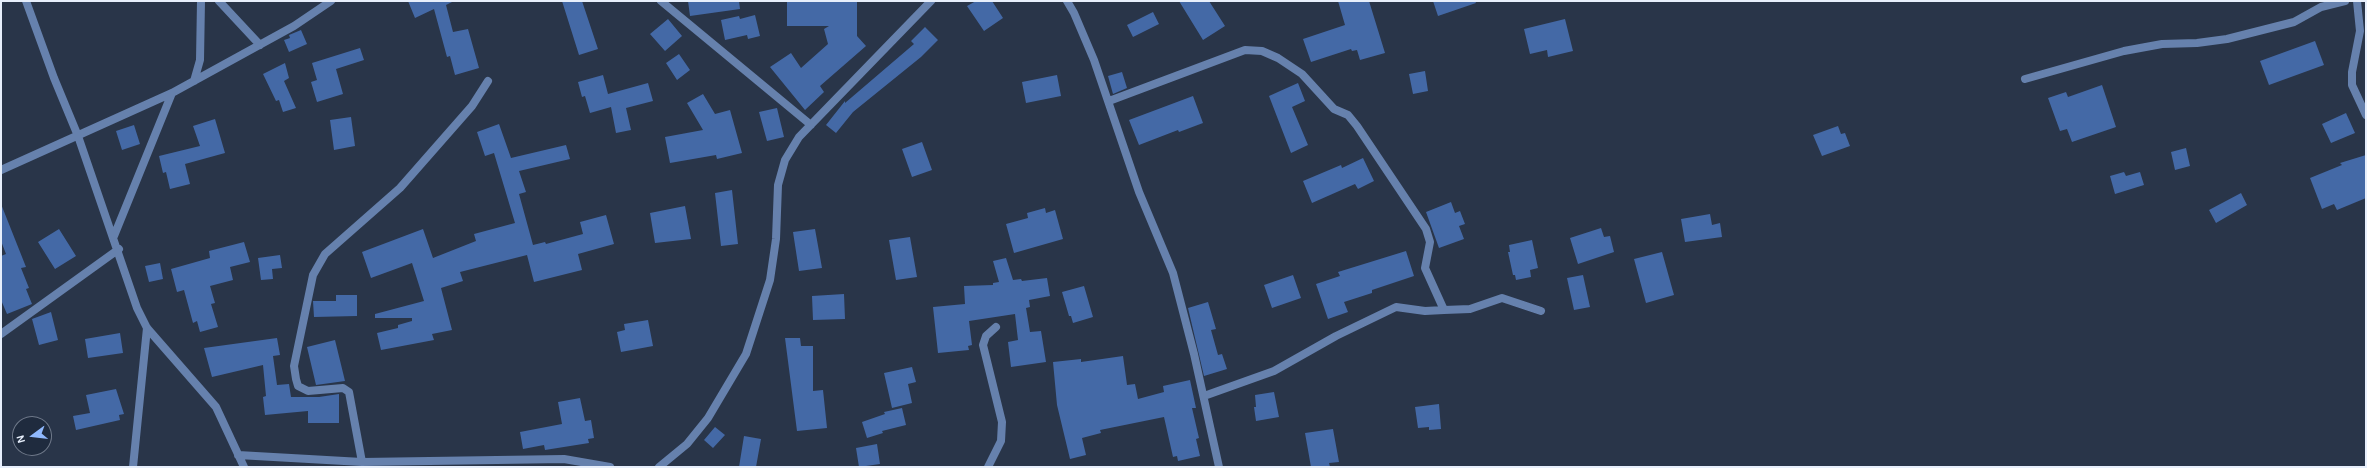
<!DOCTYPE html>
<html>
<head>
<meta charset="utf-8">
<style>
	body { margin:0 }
	#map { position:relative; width:2367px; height:468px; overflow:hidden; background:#293549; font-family:Karla,sans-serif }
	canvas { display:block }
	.frame { position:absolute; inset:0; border:2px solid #e7effc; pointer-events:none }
	.north { position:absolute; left:12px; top:416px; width:40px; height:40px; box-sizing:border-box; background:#1f2b3e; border:1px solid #6f798a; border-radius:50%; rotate:255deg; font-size:11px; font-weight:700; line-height:16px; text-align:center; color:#e7effc }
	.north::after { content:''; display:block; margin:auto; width:14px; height:18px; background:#8fb8fd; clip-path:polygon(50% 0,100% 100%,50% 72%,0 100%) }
</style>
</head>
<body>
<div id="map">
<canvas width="2367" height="468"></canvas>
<div class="frame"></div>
<div class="north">N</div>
</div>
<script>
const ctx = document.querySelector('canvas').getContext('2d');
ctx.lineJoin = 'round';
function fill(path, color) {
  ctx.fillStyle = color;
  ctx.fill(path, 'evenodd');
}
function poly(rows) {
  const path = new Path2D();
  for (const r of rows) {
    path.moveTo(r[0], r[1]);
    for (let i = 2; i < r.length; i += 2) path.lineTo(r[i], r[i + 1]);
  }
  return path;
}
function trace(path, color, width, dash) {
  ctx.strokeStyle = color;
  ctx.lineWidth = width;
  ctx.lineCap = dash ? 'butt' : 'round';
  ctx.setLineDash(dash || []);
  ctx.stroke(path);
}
fill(poly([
	[408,1,454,1,446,5,453,32,468,29,479,68,455,75,450,56,447,57,434,9,415,18],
	[562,1,582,1,598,49,579,55],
	[688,1,739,1,740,9,690,16],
	[787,1,857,1,857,36,866,46,820,86,824,92,805,110,770,67,791,53,801,68,828,44,824,29,829,26,787,26],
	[976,1,992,1,1003,18,984,31,967,6],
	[1179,1,1209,1,1225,26,1203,40],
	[1338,1,1369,1,1385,53,1360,60,1357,50,1352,51,1351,49,1311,62,1303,39,1345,25],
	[1433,1,1475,1,1476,3,1438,16],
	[1153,12,1159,24,1133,37,1127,25],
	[755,15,760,36,748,39,747,35,725,40,721,20,739,16,740,19],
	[668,19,682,36,665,51,650,34],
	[1565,19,1573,51,1548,57,1547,50,1530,54,1524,29],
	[925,27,938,40,921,57,853,112,836,133,826,125,845,101,845,103,914,44,911,41],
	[301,30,307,44,289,52,284,40,290,38,289,35],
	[2315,41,2324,65,2269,85,2260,61],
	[360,48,364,60,336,69,343,94,317,102,311,82,317,80,312,63],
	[679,54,690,70,677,80,666,63],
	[285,63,289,78,284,81,296,108,283,112,279,100,276,101,263,74],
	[1425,71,1428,91,1413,94,1409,74],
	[1122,72,1127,88,1113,94,1108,76],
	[603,75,608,94,648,83,653,101,626,108,631,130,616,133,611,107,590,113,585,96,582,97,578,82],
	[1057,75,1061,96,1026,103,1022,82],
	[1298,83,1305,101,1292,107,1308,145,1291,153,1269,96],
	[2102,85,2116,127,2072,142,2067,129,2060,131,2048,98,2066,92,2068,97],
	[703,94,715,114,730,110,742,153,717,159,716,155,670,163,665,137,703,130,687,103],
	[1193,96,1203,123,1179,132,1178,130,1139,145,1129,120],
	[777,108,784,137,767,141,759,112],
	[2346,113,2355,133,2331,143,2322,124],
	[351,117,355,146,334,150,330,120],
	[215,119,225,153,185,164,190,184,170,189,166,172,163,173,159,156,200,146,193,126],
	[499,124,511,158,566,145,570,159,519,171,526,192,519,194,533,245,545,242,546,244,583,234,580,222,606,215,614,244,578,254,582,270,534,282,527,255,460,272,463,281,441,288,452,330,432,334,434,340,381,350,377,333,398,328,398,325,412,321,412,318,375,318,375,314,424,301,412,263,371,278,362,252,423,229,433,258,476,241,474,234,515,223,494,153,485,156,477,132],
	[134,125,140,144,122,150,116,131],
	[1838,126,1841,134,1845,133,1850,146,1822,156,1813,135],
	[922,142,932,170,912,177,902,149],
	[2186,148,2190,166,2175,170,2171,152],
	[2366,155,2366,198,2337,210,2334,204,2322,209,2310,178,2342,165,2340,163],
	[1363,158,1374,181,1358,189,1355,184,1312,203,1303,181,1341,165,1342,168],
	[2124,172,2126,176,2140,172,2144,185,2115,194,2110,176],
	[732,190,738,244,721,246,715,193],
	[2241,193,2247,205,2216,223,2209,210],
	[1451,202,1455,213,1460,211,1465,224,1459,226,1464,239,1439,248,1426,212],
	[1,204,26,267,21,268,29,288,26,289,32,304,7,314,1,300,1,256,6,254,1,241],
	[685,206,691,239,655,243,650,213],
	[1045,208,1046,213,1055,210,1063,239,1014,253,1006,224,1028,218,1027,213],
	[1710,214,1712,225,1720,223,1722,237,1685,242,1681,219],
	[1601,228,1604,237,1610,236,1614,252,1578,264,1570,238],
	[59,229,76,256,55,269,38,242],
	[815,229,822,268,799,271,793,232],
	[910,237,917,277,896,280,889,240],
	[1532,240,1538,268,1530,270,1531,277,1516,280,1515,275,1513,275,1508,252,1510,252,1509,245],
	[244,242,250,262,230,267,233,280,210,286,215,303,211,304,218,327,200,332,197,321,193,323,184,290,177,292,171,269,210,258,209,251],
	[1406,251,1414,276,1372,290,1372,293,1344,302,1348,312,1328,319,1316,284,1340,276,1338,272],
	[1662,252,1674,295,1646,303,1634,259],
	[280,255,282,268,272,269,273,279,261,280,258,258],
	[1006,258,1013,280,1021,279,1022,281,1047,278,1050,296,1029,300,1030,307,1026,308,1030,332,1041,331,1046,362,1011,367,1008,342,1018,340,1015,314,969,321,972,345,968,346,969,350,938,353,933,307,965,304,964,286,993,285,993,283,999,282,993,261],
	[160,263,163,279,149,282,145,266],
	[1293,275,1301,298,1272,308,1264,285],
	[1583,275,1590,307,1574,310,1567,278],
	[1084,286,1093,317,1073,323,1071,316,1069,316,1062,292],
	[844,294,845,319,813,320,812,296],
	[336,295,357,295,357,316,314,317,313,301,336,301],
	[1208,302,1216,329,1211,330,1218,355,1222,354,1227,369,1204,376,1188,308],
	[51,312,58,340,39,345,32,319],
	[648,320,653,346,621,352,617,332,625,330,624,324],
	[120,333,123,353,88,358,85,339],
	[277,338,280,355,273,356,277,385,289,384,291,397,319,397,339,394,339,423,308,423,308,411,265,415,263,397,266,396,263,365,212,377,204,348],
	[785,338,800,338,801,346,813,346,813,391,823,390,827,428,797,431],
	[335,340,345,381,316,385,307,347],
	[1123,356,1127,385,1135,384,1138,399,1164,392,1163,386,1190,380,1196,408,1192,408,1199,438,1196,439,1200,456,1178,461,1177,456,1173,457,1164,417,1100,430,1101,433,1082,438,1086,455,1070,459,1057,405,1053,362,1081,359,1081,362],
	[912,367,916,382,908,384,912,403,892,408,884,373],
	[116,389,124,414,119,415,120,420,76,430,73,416,90,413,86,395],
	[1274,392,1279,417,1256,421,1254,407,1256,407,1255,395],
	[580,398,585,421,591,420,594,438,588,439,589,443,545,450,544,445,523,449,520,432,562,424,558,402],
	[1439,404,1441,429,1429,430,1429,427,1418,428,1415,407],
	[902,408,906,425,882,431,883,433,867,438,862,422,885,414,884,412],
	[715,427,725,435,713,448,704,440],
	[1333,429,1339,462,1329,463,1330,467,1311,467,1305,433],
	[744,436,761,439,756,467,739,467],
	[877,444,880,464,859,467,856,448]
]), '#4469a6');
trace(poly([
	[26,1,54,78,78,136,137,308,147,328,216,407,244,467],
	[219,1,260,45],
	[661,1,811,125],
	[1067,1,1074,13,1094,60,1139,192,1173,273,1194,354,1219,467],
	[2357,1,2360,31,2352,72,2352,85,2366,115],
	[2025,79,2124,51,2162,44,2197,43,2227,39,2294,22,2321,7,2345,1],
	[194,81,200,60,201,1],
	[1109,101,1245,50,1262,51,1278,58,1302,74,1334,109,1348,115,1357,126,1426,229,1430,242,1425,268,1444,310,1425,311,1396,307,1336,336,1274,371,1204,396],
	[1,170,172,93,294,26,331,1],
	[114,236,172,93],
	[1444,310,1470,309,1502,298,1541,311],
	[1,334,119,249],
	[238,455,362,462,564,459,610,467],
	[362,462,349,392,343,388,308,391,298,386,296,379,294,366,313,275,325,254,400,188,472,106,488,81],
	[133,467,147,328],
	[659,467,687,444,708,418,746,354,770,280,776,239,778,185,785,160,799,137,931,1],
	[988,467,1001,441,1002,422,983,345,986,336,996,327]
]), '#6681ad', 8);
</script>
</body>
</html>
